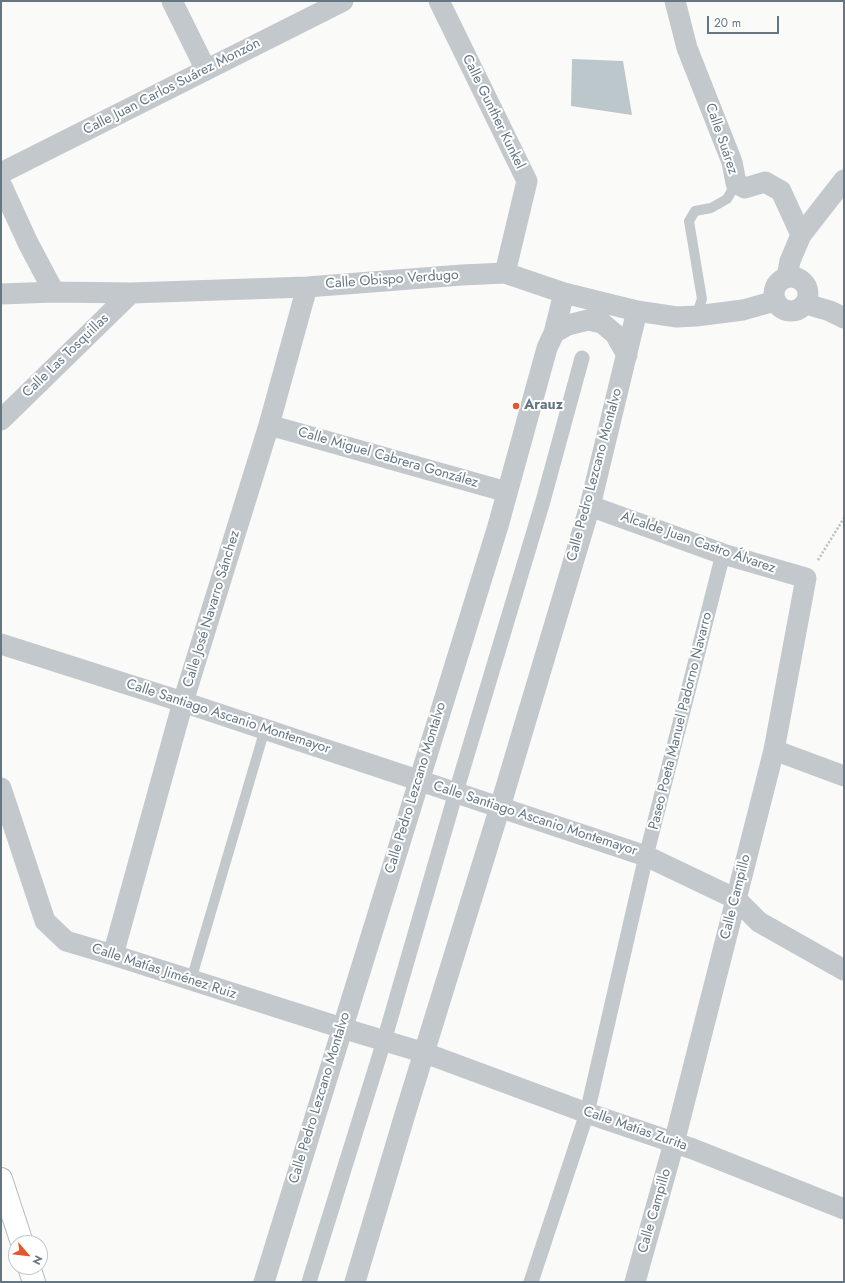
<!DOCTYPE html>
<html>
<head>
<meta charset="utf-8">
<style>
	body { margin:0 }
	#map { position:relative; width:845px; height:1283px; overflow:hidden; background:#fafaf8; font-family:Jost,sans-serif }
	canvas { display:block }
	.frame { position:absolute; inset:0; border:2px solid #657683; pointer-events:none }
	.north { position:absolute; left:8px; top:1235px; width:40px; height:40px; box-sizing:border-box; background:#fff; border:1px solid #c1c8cd; border-radius:50%; rotate:118deg; font-size:11px; font-weight:700; line-height:16px; text-align:center; color:#657683 }
	.north::after { content:''; display:block; margin:auto; width:14px; height:18px; background:#e4572e; clip-path:polygon(50% 0,100% 100%,50% 72%,0 100%) }
	.scale { position:absolute; left:707px; top:16px; width:72px; height:18px; box-sizing:border-box; border:2px solid #657683; border-top:0; padding-left:5px; font-size:12px; line-height:14px; white-space:nowrap; color:#657683; -webkit-text-stroke:3px #fff; paint-order:stroke }
</style>
</head>
<body>
<div id="map">
<canvas width="845" height="1283"></canvas>
<div class="frame"></div>
<div class="north">N</div>
<div class="scale">20 m</div>
</div>
<script>
const ctx = document.querySelector('canvas').getContext('2d');
ctx.lineJoin = 'round';
function fill(path, color) {
  ctx.fillStyle = color;
  ctx.fill(path, 'evenodd');
}
function poly(rows) {
  const path = new Path2D();
  for (const r of rows) {
    if (r.length === 3) {
      path.moveTo(r[0] + r[2], r[1]);
      path.arc(r[0], r[1], r[2], 0, 2 * Math.PI);
      continue;
    }
    path.moveTo(r[0], r[1]);
    for (let i = 2; i < r.length; i += 2) path.lineTo(r[i], r[i + 1]);
  }
  return path;
}
function trace(path, color, width, dash) {
  ctx.strokeStyle = color;
  ctx.lineWidth = width;
  ctx.lineCap = dash ? 'butt' : 'round';
  ctx.setLineDash(dash || []);
  ctx.stroke(path);
}
function write(font, color, halo, rows, align = 'center') {
  ctx.font = font + ' Jost,sans-serif';
  ctx.lineWidth = 4;
  ctx.setLineDash([]);
  ctx.textBaseline = 'middle';
  ctx.strokeStyle = halo;
  ctx.fillStyle = color;
  for (const [text, x, y, turn = 0] of rows) {
    ctx.save();
    ctx.translate(x, y);
    ctx.rotate((+turn || 0) * Math.PI / 180);
    ctx.textAlign = isNaN(turn) ? turn : align;
    if (halo) ctx.strokeText(text, 0, 0);
    ctx.fillText(text, 0, 0);
    ctx.restore();
  }
}
fill(poly([
	[572,59,623,61,632,115,571,106]
]), '#bbc7cb');
const secondary = poly([
	[1,1179,22,1243],
	[29,1267,34,1282]
]);
trace(secondary, '#b3babf', 24);
trace(poly([
	[818,560,844,518]
]), '#bbbfc2', 2.5, [2, 2]);
trace(poly([
	[696,316,702,299,689,221,695,211,711,208,727,199,736,183],
	[191,980,265,729]
]), '#c3c8cc', 10);
trace(poly([
	[309,1282,384,1041,456,792,543,501,582,358],
	[531,1282,587,1113,646,856,723,554]
]), '#c3c8cc', 15);
trace(poly([
	[172,1,206,70],
	[439,1,527,181,505,273],
	[675,1,687,48,732,162,736,183,745,188,765,182,781,191,801,235],
	[1,173,343,1],
	[1,184,28,243,54,292],
	[791,294,17],
	[787,277,790,261,801,235,844,180],
	[1,294,54,292,131,293,307,287,462,275,505,273,564,293,637,311,677,317,696,316,743,310,775,301],
	[806,304,830,311,844,318],
	[554,333,568,325,588,320,602,323,615,334,627,355],
	[1,420,131,293],
	[269,425,507,492],
	[590,506,723,554,806,578,774,750,674,1143,635,1282],
	[1,644,183,702,646,856,736,899,759,922,844,970],
	[774,750,844,776],
	[1,788,45,921,66,941,113,955,342,1028,425,1053,587,1113,693,1149,844,1209],
	[113,955,183,702,269,425,307,287],
	[264,1282,498,526,547,348,554,333,564,293],
	[355,1282,406,1111,500,807,590,506,637,311]
]), '#c3c8cc', 21);
trace(secondary, '#fff', 22);
for (const [x, y, r, color] of [
	[516,406,4,"#e4572e"]
]) {
  const dot = new Path2D();
  dot.arc(x, y, r, 0, 2 * Math.PI);
  ctx.fillStyle = color;
  ctx.fill(dot);
  trace(dot, '#fff', 1.5);
}
write('14px', '#657683', '#fff', [
	["Calle Juan Carlos Suárez Monzón",172,87,-27],
	["Calle Gunther Kunkel",493,112,64],
	["Calle Suárez",721,139,71],
	["Calle Obispo Verdugo",392,280,-4],
	["Calle Las Tosquillas",66,356,-44],
	["Calle Miguel Cabrera González",388,458,16],
	["Calle Pedro Lezcano Montalvo",595,475,-75],
	["Alcalde Juan Castro Álvarez",698,543,19],
	["Calle José Navarro Sánchez",212,609,-73],
	["Calle Santiago Ascanio Montemayor",228,717,18],
	["Paseo Poeta Manuel Padorno Navarro",681,721,-76],
	["Calle Pedro Lezcano Montalvo",416,788,-73],
	["Calle Santiago Ascanio Montemayor",535,819,18],
	["Calle Campillo",736,897,-76],
	["Calle Matías Jiménez Ruiz",164,972,18],
	["Calle Pedro Lezcano Montalvo",320,1098,-73],
	["Calle Matías Zurita",635,1129,19],
	["Calle Campillo",655,1211,-74]
]);
write('bold 14px', '#657683', '#fff', [
	["Arauz",524,406]
], 'left');
</script>
</body>
</html>
